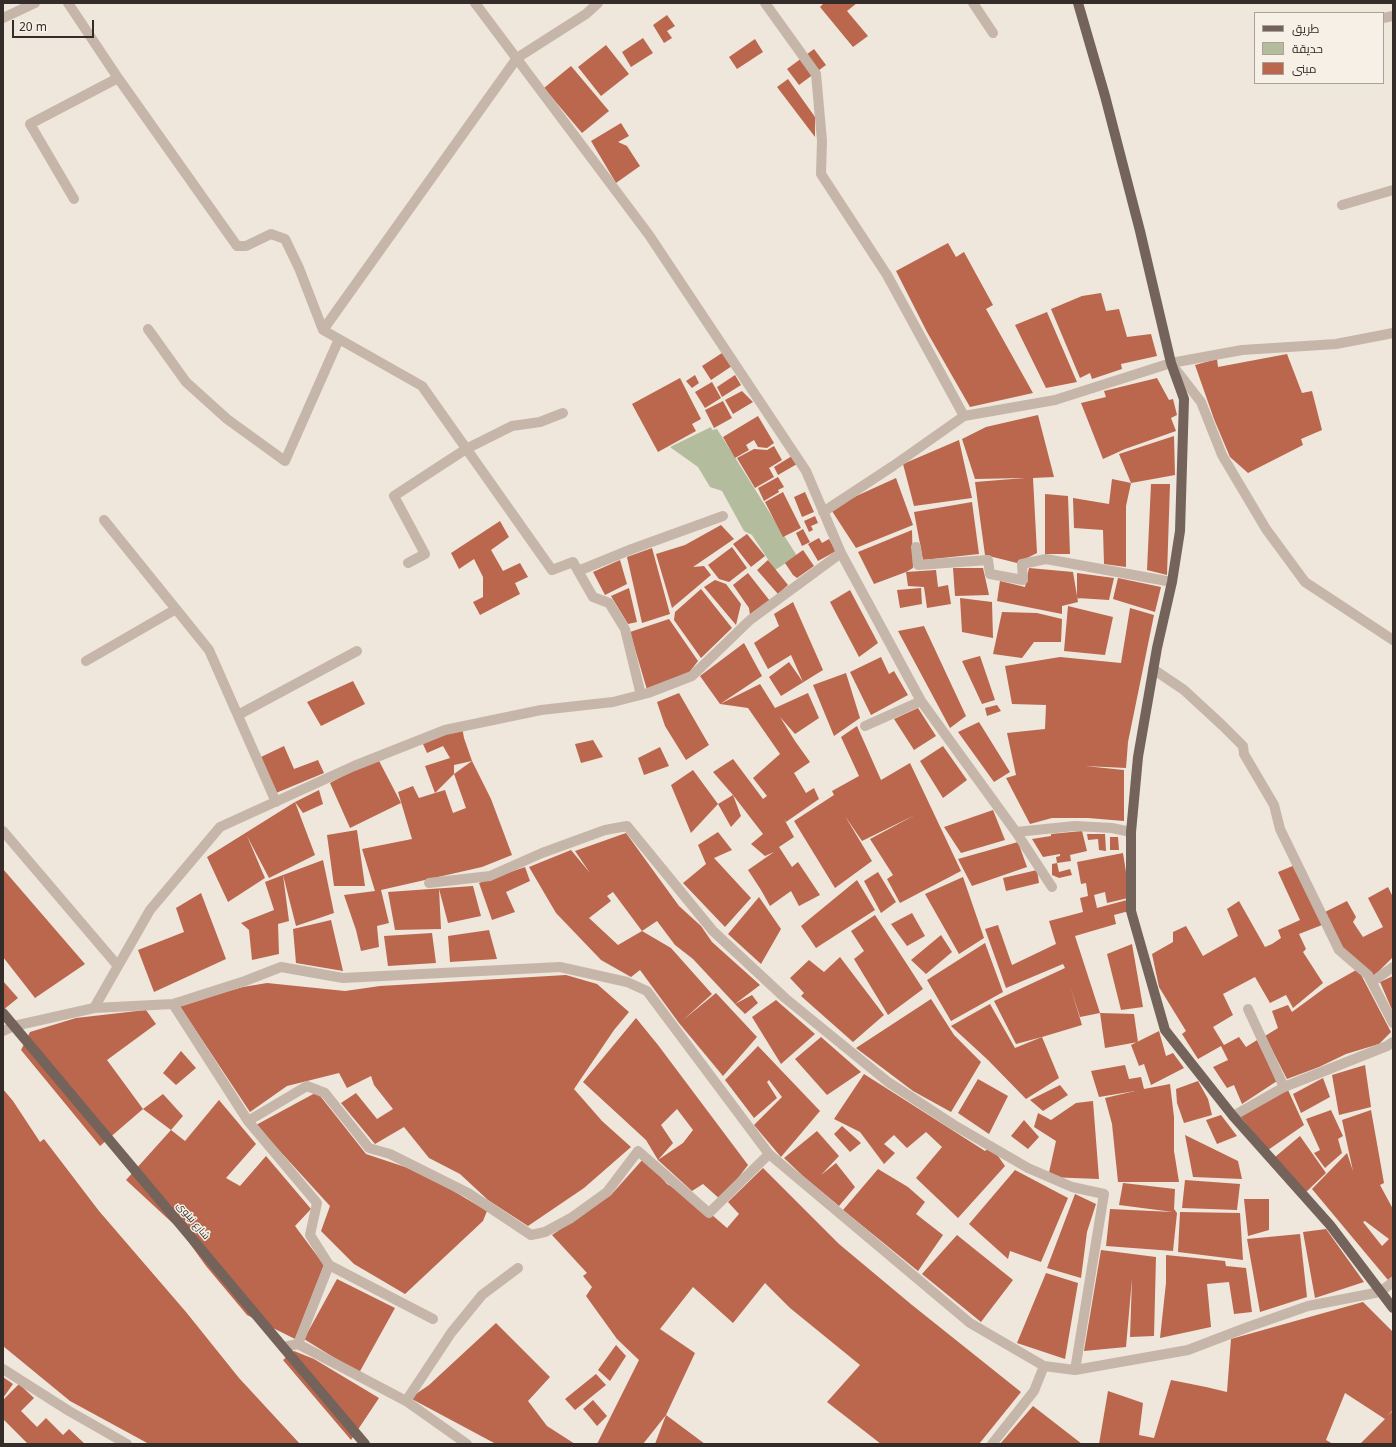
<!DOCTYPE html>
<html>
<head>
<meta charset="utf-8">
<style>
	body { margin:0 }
	#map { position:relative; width:1396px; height:1447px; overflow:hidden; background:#efe6dc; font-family:"Noto Sans",Cairo,sans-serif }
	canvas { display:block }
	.frame { position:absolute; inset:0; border:4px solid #342c28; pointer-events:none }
	.legend { position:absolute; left:1254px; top:12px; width:130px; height:72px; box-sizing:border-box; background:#f7f0e7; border:1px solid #a9a29b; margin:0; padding:5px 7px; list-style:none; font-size:12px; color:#342c28 }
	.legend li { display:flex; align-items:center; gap:8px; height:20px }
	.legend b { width:20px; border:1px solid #a9a29b }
	.scale { position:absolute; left:12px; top:20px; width:82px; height:18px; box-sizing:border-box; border:2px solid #342c28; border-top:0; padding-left:5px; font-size:12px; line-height:14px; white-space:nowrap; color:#342c28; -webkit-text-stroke:3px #f7f0e7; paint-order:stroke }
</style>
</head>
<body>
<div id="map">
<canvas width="1396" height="1447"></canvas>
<div class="frame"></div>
<ul class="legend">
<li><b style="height:5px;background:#74635a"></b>طريق</li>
<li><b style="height:11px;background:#b3bd9d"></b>حديقة</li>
<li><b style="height:11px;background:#ba674e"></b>مبنى</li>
</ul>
<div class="scale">20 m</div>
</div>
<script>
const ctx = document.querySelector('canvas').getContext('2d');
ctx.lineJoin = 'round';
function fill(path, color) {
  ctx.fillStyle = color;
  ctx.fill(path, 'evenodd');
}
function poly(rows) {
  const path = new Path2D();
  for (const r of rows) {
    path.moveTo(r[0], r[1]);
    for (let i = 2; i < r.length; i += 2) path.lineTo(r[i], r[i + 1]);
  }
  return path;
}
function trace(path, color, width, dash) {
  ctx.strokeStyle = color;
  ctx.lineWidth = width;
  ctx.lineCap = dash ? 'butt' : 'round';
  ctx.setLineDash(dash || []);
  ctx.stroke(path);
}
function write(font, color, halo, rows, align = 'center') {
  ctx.font = font + ' "Noto Sans",Cairo,sans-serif';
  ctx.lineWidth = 3;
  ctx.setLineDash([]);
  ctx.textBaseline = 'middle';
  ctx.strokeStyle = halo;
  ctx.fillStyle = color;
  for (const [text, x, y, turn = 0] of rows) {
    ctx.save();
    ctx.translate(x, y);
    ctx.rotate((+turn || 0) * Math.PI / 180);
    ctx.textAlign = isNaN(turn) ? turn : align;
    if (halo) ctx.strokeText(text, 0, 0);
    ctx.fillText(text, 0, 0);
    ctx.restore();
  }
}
fill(poly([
	[711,427,712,430,717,429,797,556,775,570,752,535,744,531,722,491,710,487,698,467,670,447]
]), '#b3bd9d');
fill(poly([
	[824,3,857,3,847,11,868,36,853,47,820,7],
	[667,15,675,26,667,31,672,38,664,43,653,25],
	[643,38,653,53,631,67,622,52],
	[755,39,763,52,737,69,729,57],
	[606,45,629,74,601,96,578,67],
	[814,49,826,65,799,85,787,69],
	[571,66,609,111,582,133,544,88],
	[788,79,815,117,815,137,777,87],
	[621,123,629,136,618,142,627,146,640,166,616,183,591,141],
	[948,243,956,257,964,252,993,305,986,309,1033,393,970,407,927,332,896,271],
	[1101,293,1106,311,1119,309,1127,337,1151,334,1157,356,1121,364,1122,369,1092,379,1090,373,1080,378,1051,309,1082,296],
	[1047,312,1077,382,1046,388,1015,325],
	[722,353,732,366,711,380,702,366],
	[1287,354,1302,393,1312,391,1322,430,1301,439,1303,445,1248,473,1230,457,1214,419,1195,365,1217,359,1218,367],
	[695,375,699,383,692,388,686,381],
	[735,375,741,385,722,397,717,387],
	[680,378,701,419,692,424,696,431,658,452,632,404],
	[1157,378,1169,400,1173,399,1177,415,1171,418,1176,431,1125,449,1103,459,1081,403,1106,397,1104,391],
	[712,382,721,398,705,408,695,392],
	[742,391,753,402,733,414,725,400],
	[723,401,732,418,714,428,705,410],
	[1038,415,1054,477,1033,478,1037,553,1017,563,985,555,975,482,1025,478,975,479,962,439,986,427],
	[758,416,774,443,767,448,758,447,754,440,746,445,749,450,735,458,723,437],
	[1174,436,1175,475,1131,483,1119,454],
	[959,440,972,498,914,506,903,464],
	[774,446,782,460,769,468,774,477,755,488,737,458,754,449,767,450],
	[792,456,797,464,778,475,774,467],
	[778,477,784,487,778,490,779,492,764,501,758,488],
	[896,478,913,525,856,548,830,508],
	[1112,479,1131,483,1126,506,1126,567,1104,564,1103,530,1074,528,1073,498,1109,504],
	[1151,484,1170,484,1167,575,1147,570],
	[783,492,801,528,783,537,765,502],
	[805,492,814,512,802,517,794,497],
	[1045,494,1068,496,1070,554,1045,554],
	[972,502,979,554,923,560,914,512],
	[815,516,818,523,811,526,813,530,809,532,804,521],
	[500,521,509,537,491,550,503,571,520,563,528,577,515,583,520,594,480,615,473,602,483,597,483,577,474,559,459,569,451,553],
	[721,525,734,539,693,567,704,566,711,575,672,608,656,554,685,545],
	[803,529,810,542,802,546,796,533],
	[912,530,913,568,906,572,874,584,858,552],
	[747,534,765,556,751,567,733,544],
	[819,538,822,543,829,539,836,551,818,561,808,544],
	[732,547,747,568,729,582,719,579,708,565],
	[652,548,670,614,642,623,627,557],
	[803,550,814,566,797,578,793,575,785,563],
	[620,560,627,584,605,595,593,572],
	[768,560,788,585,778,594,757,570],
	[953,568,983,568,989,595,955,596],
	[1029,568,1073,572,1078,602,1062,606,1062,614,997,601,1000,581,1025,587],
	[936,570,938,587,948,585,951,604,927,608,924,587,908,586,906,572],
	[748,573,770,601,750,615,749,608,733,585],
	[1077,573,1114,578,1109,600,1077,598],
	[1118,578,1161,587,1155,612,1113,599],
	[715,580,726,584,741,604,736,625,704,587],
	[629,588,637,622,628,624,611,596],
	[921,588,922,604,900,608,897,590],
	[701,589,732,628,701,658,674,620,675,612],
	[850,590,878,643,859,657,830,602],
	[960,598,992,602,993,638,962,632],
	[793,602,823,670,781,696,769,677,789,662,803,682,791,655,768,669,754,643,779,626,774,614],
	[1068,606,1113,617,1105,655,1064,651],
	[1130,608,1154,615,1128,742,1126,768,1085,766,1124,770,1124,821,1088,818,1052,818,1030,824,1006,778,1016,775,1007,733,1045,729,1046,705,1012,704,1005,666,1060,657,1121,663],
	[1002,612,1037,613,1062,619,1061,642,1034,642,1022,658,993,654],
	[669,619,698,661,688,674,648,693,630,632],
	[924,626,966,716,950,728,898,631],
	[744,643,762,676,720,704,700,676],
	[980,656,995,700,982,704,962,661],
	[881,657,889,674,894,671,908,695,871,715,850,672],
	[846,673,860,718,834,736,813,685],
	[353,681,365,704,321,726,307,702],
	[760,684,775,708,808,693,819,718,795,734,780,717,795,741,810,762,794,773,806,793,814,788,819,799,786,822,784,819,794,837,779,847,792,867,798,862,820,895,799,906,791,891,770,906,761,890,748,870,774,852,765,856,751,844,763,834,733,795,741,816,731,827,718,804,733,795,713,772,733,759,763,799,767,796,753,778,780,754,748,708,720,704],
	[679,693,709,745,686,760,665,726,657,702],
	[997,705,1001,711,987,716,985,708],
	[918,708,936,736,914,750,894,719],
	[979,722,1010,772,994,782,958,732],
	[857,726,881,780,910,763,961,871,900,903,887,879,893,875,870,839,915,815,862,841,845,816,872,861,835,888,794,821,834,795,832,791,859,776,841,737],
	[462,727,464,738,472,761,491,799,512,855,482,867,381,890,389,923,377,926,379,947,361,951,356,930,344,895,375,891,362,849,412,839,398,792,413,786,419,798,435,793,425,766,450,758,443,746,427,753,423,744],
	[472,761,454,774,466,808,453,813,445,790,435,793,454,774,454,765],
	[593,740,603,757,581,763,575,744],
	[284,746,294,769,318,760,324,773,276,793,261,757],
	[943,746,967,780,943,798,920,761],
	[660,747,669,766,644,775,638,758],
	[377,757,401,803,350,828,330,783],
	[693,770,718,804,691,833,671,785],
	[319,790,323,804,303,813,295,802,315,855,269,878,247,836,265,878,228,902,207,857,295,802],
	[993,810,1005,840,961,853,944,827],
	[357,830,365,886,334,886,327,835],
	[1082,831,1087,851,1070,855,1071,861,1057,863,1059,872,1070,869,1072,875,1059,878,1052,875,1052,864,1057,863,1056,857,1060,856,1060,854,1043,857,1032,839,1051,836,1051,834],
	[718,832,732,850,714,858,751,898,725,927,683,883,706,864,698,845],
	[626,833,679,906,701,926,712,942,760,985,735,1004,693,959,675,945,657,921,642,931,613,892,607,896,611,901,589,918,618,945,642,931,671,948,712,994,683,1020,716,993,757,1037,723,1076,679,1023,640,970,631,977,601,960,556,913,529,867,571,850,590,873,575,851],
	[1087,834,1105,834,1106,851,1099,850,1098,839,1088,840],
	[1110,837,1118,837,1119,850,1110,850],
	[1018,842,1027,867,972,886,958,859],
	[1123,853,1128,885,1128,898,1107,903,1105,892,1094,895,1097,908,1127,900,1129,911,1114,915,1116,924,1075,936,1100,1013,1080,1017,1070,986,1082,1025,1042,1037,1059,1078,1026,1099,988,1060,951,1026,990,1004,1015,1048,1042,1037,1016,1044,994,1001,1065,968,1063,964,1006,988,985,929,998,925,1012,965,1056,944,1049,921,1083,912,1080,898,1088,896,1086,883,1081,884,1077,862],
	[323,860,334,913,296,926,283,875,289,921,278,924,279,954,252,960,249,930,241,923,274,910,265,882,283,875],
	[1295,865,1322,925,1299,934,1306,949,1303,952,1323,983,1293,1008,1286,995,1270,1003,1255,977,1223,994,1233,1015,1213,1027,1224,1045,1239,1037,1246,1047,1257,1040,1277,1081,1242,1104,1234,1085,1227,1088,1213,1067,1228,1060,1221,1046,1198,1059,1182,1034,1186,1031,1159,987,1152,954,1173,942,1173,932,1186,926,1203,956,1238,936,1227,909,1239,901,1265,947,1272,944,1281,938,1278,930,1300,920,1278,872],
	[525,867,530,881,506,892,515,912,492,920,479,883],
	[3,869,85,964,35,998,3,957],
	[1037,870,1039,883,1006,891,1003,878],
	[878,872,896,902,881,913,864,881],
	[963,877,984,938,959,954,925,894],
	[857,880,875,910,816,948,801,926],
	[473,886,481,916,448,923,439,889,441,929,395,930,388,892],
	[1388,887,1393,897,1393,957,1374,976,1340,948,1323,913,1347,901,1356,917,1353,922,1363,937,1383,927,1368,898],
	[201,893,226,959,154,992,138,950,184,932,176,908],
	[759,897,781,929,761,964,728,934],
	[912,913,925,936,907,946,891,924],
	[875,915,923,989,888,1015,854,959,864,951,851,931],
	[331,920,343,971,296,963,293,929],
	[489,930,497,959,450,962,448,936],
	[432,933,436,963,388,966,384,936],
	[941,935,952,952,926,974,911,960],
	[985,943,1003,992,951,1021,927,980],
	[1132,944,1143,1007,1121,1010,1107,954],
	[840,957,884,1015,853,1042,801,996,804,993,790,978,809,960,824,972],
	[1358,969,1391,1032,1379,1044,1346,1054,1319,1067,1287,1079,1265,1036,1278,1028,1272,1011,1288,1005,1292,1012,1326,987],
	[566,975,597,984,629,1012,614,1030,574,1089,602,1121,631,1147,584,1188,528,1226,488,1200,460,1174,429,1158,404,1127,375,1144,341,1103,356,1093,377,1119,393,1109,374,1085,371,1076,347,1088,339,1073,287,1086,250,1112,179,1005,243,987,267,983,345,991,380,986],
	[1393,976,1393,1012,1380,982],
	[3,981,18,998,3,1010],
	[752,995,758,1003,745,1014,735,1004],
	[931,999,954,1035,981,1062,951,1112,913,1091,856,1048],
	[776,1000,815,1034,781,1064,752,1017],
	[146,1010,156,1024,107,1060,143,1109,163,1094,183,1116,171,1130,185,1141,219,1100,256,1144,226,1178,240,1186,266,1156,311,1209,295,1226,324,1265,295,1339,247,1315,206,1266,180,1230,126,1180,171,1130,143,1109,100,1146,21,1050,30,1032,76,1018],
	[1100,1013,1134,1014,1138,1042,1105,1048],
	[636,1018,658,1045,748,1165,721,1200,703,1184,692,1191,658,1160,683,1143,693,1130,677,1109,661,1125,673,1143,658,1160,646,1140,583,1082],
	[1159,1031,1166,1056,1173,1053,1184,1068,1151,1085,1144,1064,1139,1066,1131,1045],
	[821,1037,861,1072,827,1095,795,1059],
	[758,1046,820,1111,781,1157,754,1125,782,1097,769,1080,767,1082,777,1098,754,1118,725,1080],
	[181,1051,196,1068,176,1085,163,1073],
	[1125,1065,1129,1079,1141,1077,1144,1089,1170,1084,1174,1117,1174,1151,1179,1182,1118,1182,1112,1124,1105,1098,1135,1091,1099,1097,1091,1071],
	[1365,1065,1371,1107,1339,1115,1332,1075],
	[864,1074,985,1151,991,1146,1005,1166,958,1218,916,1178,942,1147,926,1132,907,1148,894,1135,884,1144,895,1153,884,1164,860,1132,834,1119],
	[1323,1078,1330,1097,1301,1113,1293,1094],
	[978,1079,1008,1096,989,1134,958,1113],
	[1198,1081,1208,1099,1212,1115,1184,1123,1177,1103,1176,1089],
	[1060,1085,1068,1095,1043,1111,1030,1100],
	[3,1089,13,1101,40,1142,44,1139,99,1211,186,1312,239,1378,300,1444,149,1444,70,1401,3,1346],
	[1288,1090,1304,1125,1268,1150,1240,1116],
	[317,1092,366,1154,423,1173,487,1211,483,1221,405,1294,354,1264,321,1231,330,1206,256,1125],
	[1093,1101,1099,1179,1048,1177,1056,1141,1034,1127,1038,1113,1051,1120,1076,1103],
	[1331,1110,1343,1136,1338,1139,1342,1153,1325,1168,1314,1153,1320,1150,1306,1119],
	[1371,1110,1384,1183,1380,1185,1393,1209,1393,1276,1388,1280,1312,1189,1347,1153,1353,1171,1342,1120],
	[1365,1221,1389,1239,1382,1246,1363,1222],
	[1221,1115,1237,1136,1217,1144,1206,1120],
	[1024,1120,1039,1137,1028,1149,1011,1136],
	[842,1126,861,1143,850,1152,834,1134],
	[817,1131,839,1156,821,1175,836,1163,855,1187,839,1206,803,1176,784,1158],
	[1185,1135,1238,1161,1242,1179,1193,1177],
	[1300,1136,1326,1173,1306,1192,1275,1157],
	[644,1158,667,1184,696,1201,727,1228,739,1214,728,1202,763,1168,839,1244,912,1305,1021,1392,979,1444,881,1444,827,1402,860,1365,790,1308,765,1283,733,1323,693,1287,660,1329,695,1353,666,1415,643,1444,597,1444,639,1360,617,1339,586,1296,592,1287,583,1276,587,1273,552,1235,611,1195],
	[878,1169,908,1187,925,1202,916,1214,943,1235,918,1271,843,1210],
	[1015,1170,1068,1198,1041,1262,1010,1251,1008,1259,969,1224],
	[1185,1180,1240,1184,1237,1210,1182,1208],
	[1123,1183,1175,1189,1174,1209,1177,1213,1173,1251,1106,1246,1110,1209,1173,1212,1119,1205],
	[1075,1194,1096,1204,1087,1232,1081,1278,1047,1268],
	[1244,1199,1269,1199,1269,1230,1248,1236],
	[1180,1212,1240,1213,1243,1260,1178,1252],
	[1326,1229,1364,1282,1315,1298,1303,1232],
	[1300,1234,1307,1297,1260,1312,1247,1239],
	[957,1235,1013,1280,981,1322,922,1274],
	[1101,1250,1156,1257,1154,1336,1130,1337,1132,1279,1126,1347,1084,1351],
	[1166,1255,1225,1261,1226,1266,1246,1268,1252,1312,1234,1314,1229,1282,1207,1284,1211,1327,1160,1338,1166,1283],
	[1046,1273,1078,1283,1065,1359,1017,1343],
	[337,1279,395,1308,359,1373,304,1339],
	[1363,1302,1393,1332,1393,1410,1387,1416,1393,1411,1393,1444,1360,1444,1385,1419,1345,1393,1326,1440,1333,1444,1099,1444,1108,1391,1143,1403,1139,1435,1154,1438,1171,1380,1206,1387,1227,1392,1231,1339],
	[496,1323,550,1377,528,1401,547,1426,575,1444,496,1444,410,1398,429,1385],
	[616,1345,626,1356,610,1381,598,1370],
	[294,1351,314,1359,379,1398,351,1440,283,1360],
	[596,1374,606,1385,575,1410,565,1399],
	[3,1377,13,1384,3,1398],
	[19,1384,34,1398,21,1411,37,1427,46,1418,63,1435,69,1429,85,1444,28,1444,3,1419,3,1400],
	[593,1400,607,1416,597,1426,583,1409],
	[1033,1406,1082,1444,1000,1444],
	[666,1415,705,1444,655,1444]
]), '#ba674e');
trace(poly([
	[68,3,118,78,237,246,246,246,271,234,285,239,299,268,323,330,422,386,552,570,573,562,593,597,609,603,625,629,641,695],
	[475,3,649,235,806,471,841,553,921,701,1016,832,1052,887],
	[765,3,816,74,822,141,821,174,887,275,964,416,893,466,823,512],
	[973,3,993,33],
	[3,18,35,3],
	[1383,18,1393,16],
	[74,199,30,124,118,78],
	[1342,205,1393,190],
	[148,329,186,382,227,419,285,461,339,339],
	[323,330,517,58,586,14,598,3],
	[1173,366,1201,402,1222,455,1266,529,1305,582,1393,640],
	[964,416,1055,400,1171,363,1242,350,1336,344,1393,333],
	[104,520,209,650,276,802],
	[916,547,918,565,988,560,990,574,1023,580,1022,564,1046,559,1172,582],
	[408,563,425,554,394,496,466,449,512,426,540,422,563,413],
	[578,571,632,549,723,516],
	[86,661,176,609],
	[1153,669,1184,690,1223,726,1243,746,1244,754,1274,805,1280,829,1339,950,1368,975,1393,1023],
	[238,715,357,651],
	[865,726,921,701],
	[3,831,118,966],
	[1016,832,1075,826,1112,828,1131,832],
	[429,883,490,876,542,853,605,830,627,826,713,931,785,998,888,1082,954,1125,1028,1168,1072,1187,1104,1194,1075,1370],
	[1372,982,1393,967],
	[173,1004,248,1121,307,1086,325,1093,369,1148,390,1154,468,1193,531,1235,545,1232,571,1218,607,1192,638,1151,709,1213,769,1154],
	[94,1008,150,910,220,827,354,766,445,730,541,710,613,702,648,693,692,676,750,620,841,553],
	[1248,1009,1284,1087],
	[3,1031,14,1026,94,1008,173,1004,245,981,281,967,343,978,560,967,627,982,647,991,769,1154,970,1323,1044,1366,1075,1370,1188,1350,1248,1327,1308,1306,1380,1292,1393,1282],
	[1233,1116,1284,1087,1387,1046,1393,1042],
	[248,1121,317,1203,310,1235,329,1265,433,1319],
	[298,1344,406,1401,467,1444],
	[283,1347,298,1344,329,1265],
	[3,1369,69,1411,127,1444],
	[406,1401,451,1333,482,1295,518,1268],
	[992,1444,1034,1391,1044,1366]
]), '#c6b6a9', 10);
trace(poly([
	[1078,3,1105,96,1140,231,1171,363,1184,399,1180,531,1172,582,1157,648,1138,757,1131,832,1131,911,1165,1030,1233,1116,1330,1225,1393,1308],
	[3,1013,283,1347,365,1444]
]), '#74635a', 10);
write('10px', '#342c28', '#f7f0e7', [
	["شارع نينوى",193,1221,50]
]);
</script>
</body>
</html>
